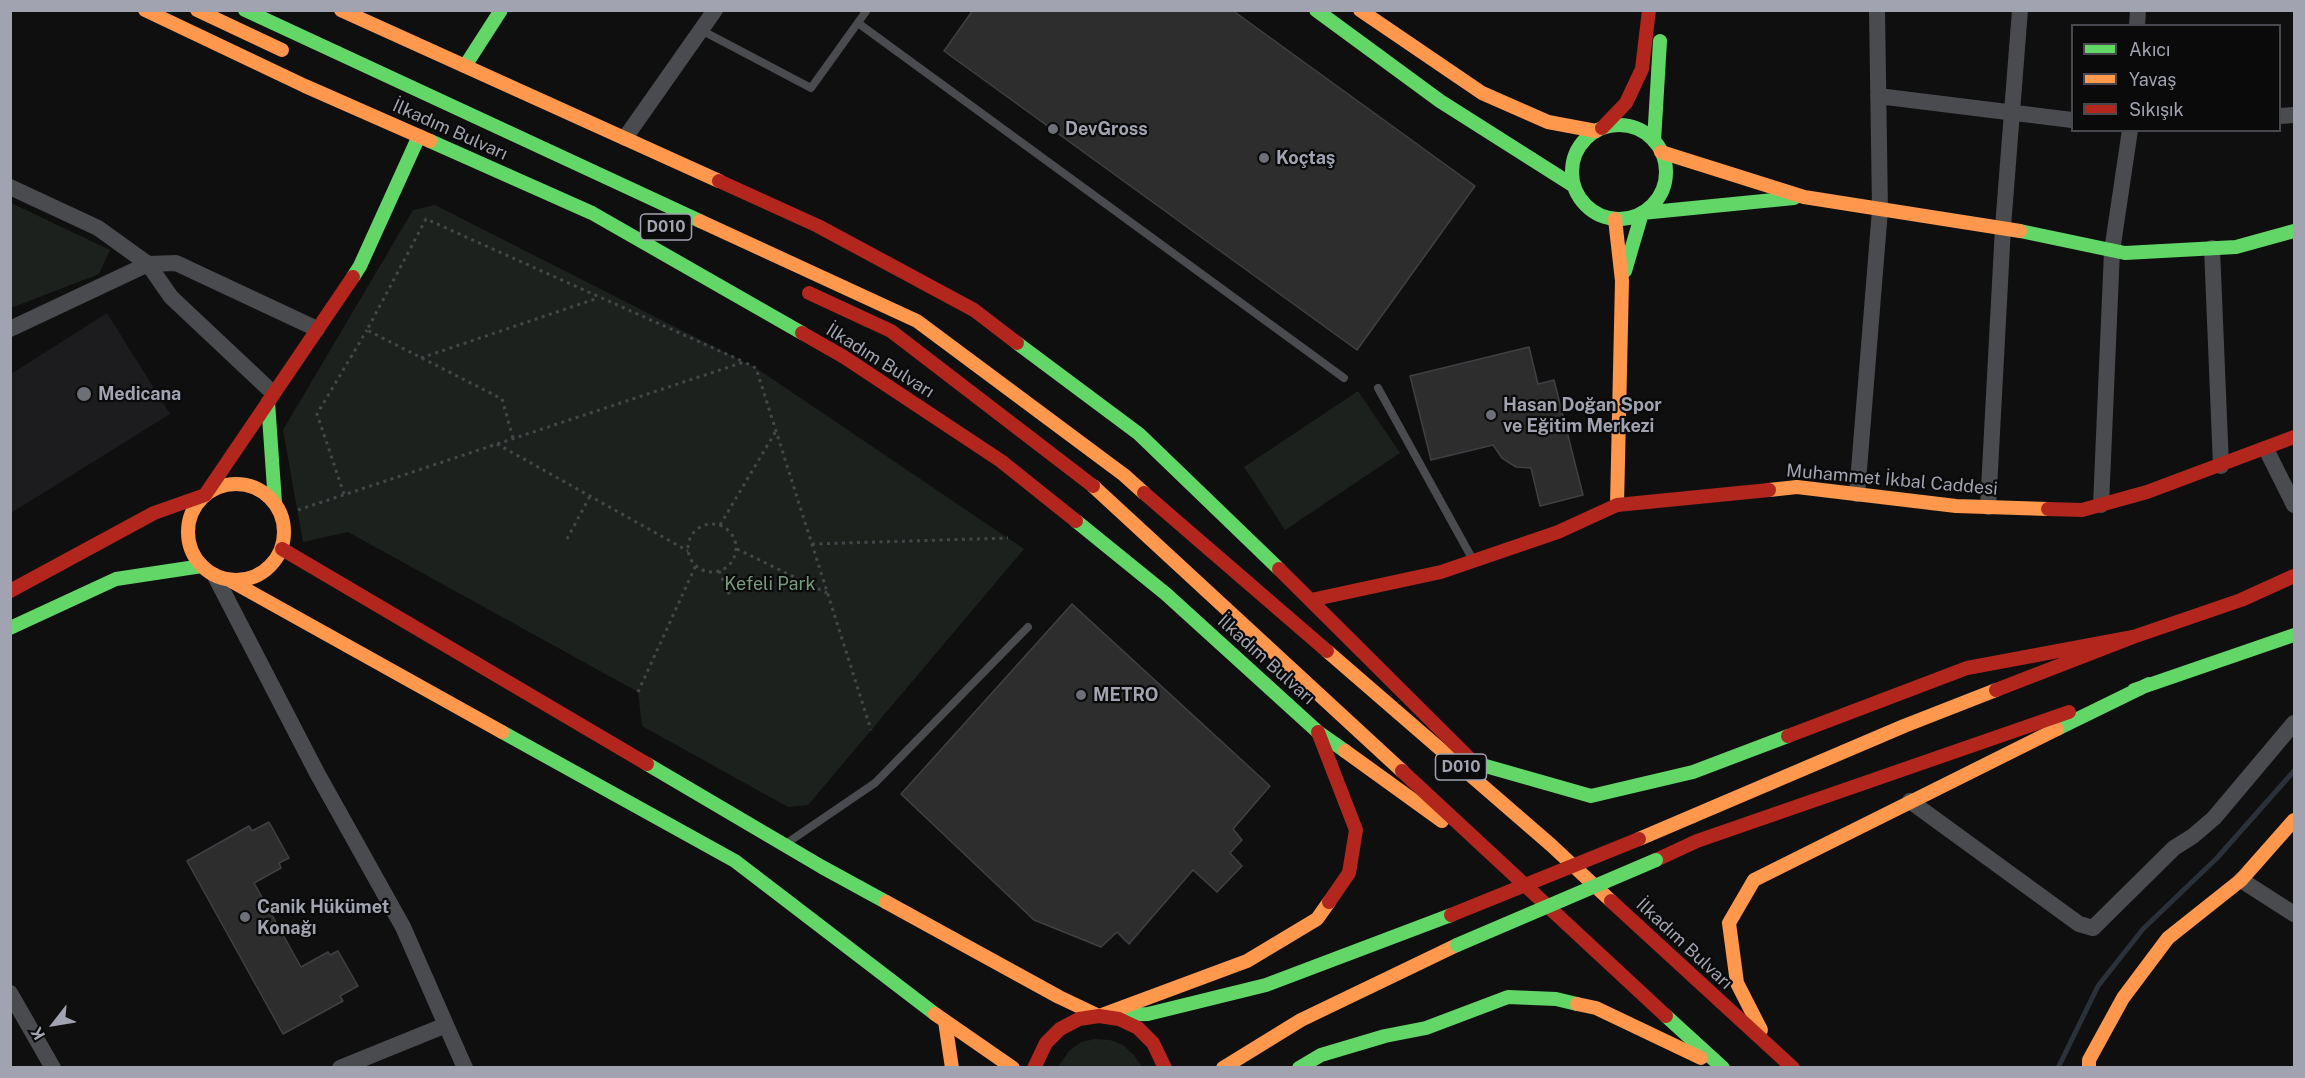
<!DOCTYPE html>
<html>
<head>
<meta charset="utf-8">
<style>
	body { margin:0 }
	#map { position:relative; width:2305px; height:1078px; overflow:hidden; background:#0f0f10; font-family:"Public Sans",sans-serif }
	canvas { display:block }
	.frame { position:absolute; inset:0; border:12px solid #a1a4b0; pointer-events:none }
	.legend { position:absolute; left:2071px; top:24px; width:210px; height:108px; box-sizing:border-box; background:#0a0a0b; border:2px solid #46484d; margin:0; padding:8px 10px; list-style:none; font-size:18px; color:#a1a4b0 }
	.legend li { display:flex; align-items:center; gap:12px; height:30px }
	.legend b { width:30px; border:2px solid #46484d }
	.north { position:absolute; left:24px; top:994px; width:60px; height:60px; -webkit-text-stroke:4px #0a0a0b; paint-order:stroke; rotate:239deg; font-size:16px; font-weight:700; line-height:24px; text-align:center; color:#a1a4b0 }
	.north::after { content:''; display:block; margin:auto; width:21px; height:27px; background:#a1a4b0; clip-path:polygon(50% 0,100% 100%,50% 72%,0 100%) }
</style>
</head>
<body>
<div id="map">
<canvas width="2305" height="1078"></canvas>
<div class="frame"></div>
<ul class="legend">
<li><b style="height:8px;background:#63d668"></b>Akıcı</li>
<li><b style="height:8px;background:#ff974d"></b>Yavaş</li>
<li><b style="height:8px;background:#b3261e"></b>Sıkışık</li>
</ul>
<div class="north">K</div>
</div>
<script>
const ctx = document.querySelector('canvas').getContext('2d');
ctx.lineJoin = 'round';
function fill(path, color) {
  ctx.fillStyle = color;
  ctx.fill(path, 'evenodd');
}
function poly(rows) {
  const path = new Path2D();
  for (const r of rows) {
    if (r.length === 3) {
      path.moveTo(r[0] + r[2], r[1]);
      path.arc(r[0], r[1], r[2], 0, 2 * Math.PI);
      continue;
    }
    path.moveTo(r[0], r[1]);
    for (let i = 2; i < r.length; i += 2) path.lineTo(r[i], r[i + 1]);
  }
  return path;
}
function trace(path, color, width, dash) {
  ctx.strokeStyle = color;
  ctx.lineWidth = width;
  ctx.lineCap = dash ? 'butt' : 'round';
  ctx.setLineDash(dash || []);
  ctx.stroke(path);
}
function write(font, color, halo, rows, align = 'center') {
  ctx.font = font + ' "Public Sans",sans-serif';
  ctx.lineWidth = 4.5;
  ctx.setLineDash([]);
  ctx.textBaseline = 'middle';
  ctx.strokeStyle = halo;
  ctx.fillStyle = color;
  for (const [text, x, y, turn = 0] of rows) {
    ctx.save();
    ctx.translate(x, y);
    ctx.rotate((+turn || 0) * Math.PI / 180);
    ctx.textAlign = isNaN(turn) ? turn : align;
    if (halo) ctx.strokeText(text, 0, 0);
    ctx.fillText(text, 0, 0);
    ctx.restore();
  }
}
fill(poly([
	[107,313,170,414,11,513,11,374]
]), '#1c1c1e');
fill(poly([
	[11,203,110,250,99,274,11,308],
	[435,205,756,368,1024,549,808,805,788,807,642,726,638,692,348,532,303,542,283,430,413,210],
	[1358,391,1400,453,1285,530,1244,467],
	[1095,1039,1110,1040,1123,1045,1134,1055,1142,1067,1058,1067,1069,1051,1081,1042]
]), '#1c211d');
trace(poly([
	[2058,1068,2098,986,2143,929,2217,858,2294,771]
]), '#2b3138', 5);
const building = poly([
	[973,10,1232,10,1475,186,1357,350,944,51,973,10],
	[1529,347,1538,384,1554,380,1583,495,1540,506,1531,468,1516,467,1502,458,1493,445,1431,460,1410,376,1529,347],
	[1072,604,1270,786,1233,829,1242,840,1230,853,1242,866,1217,892,1193,870,1129,944,1117,932,1101,947,1034,920,901,794,1072,604],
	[269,822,289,858,279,863,281,868,254,883,301,967,328,952,330,955,338,951,358,986,340,996,343,1001,283,1034,187,861,249,826,252,831,269,822]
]);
fill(building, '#2d2d2e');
trace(building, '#3f4043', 1.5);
trace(poly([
	[421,358,598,298],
	[513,438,502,399,367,330,426,219,742,361],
	[497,444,688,551],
	[344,494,317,414,367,330],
	[298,510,744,362,756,368,871,730],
	[712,548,24],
	[720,525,776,431],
	[567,539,590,496],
	[812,544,1008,538],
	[737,549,827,593],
	[719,571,731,598],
	[638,692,696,565]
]), '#45464a', 3, [3, 4.5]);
trace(poly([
	[858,23,1344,378],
	[701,30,811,88,867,10],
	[1378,388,1473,560],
	[787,843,875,783,1028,627]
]), '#4a4b4e', 8);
trace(poly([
	[2137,26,2138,10],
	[1878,96,2072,120],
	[2280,116,2294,115],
	[625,138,715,10],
	[10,187,98,228,148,264,171,297,273,393],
	[2212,248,2221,466],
	[10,329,148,264,176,263,317,329],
	[2266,449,2294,505],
	[1857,494,1880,210,1877,10],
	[2101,505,2112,251,2130,130],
	[1988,507,2003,227,2020,10],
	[215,576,317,773,403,927,446,1025,340,1068],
	[1910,801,2079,924,2093,928,2174,848,2193,836,2214,818,2294,723],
	[2241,880,2294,914],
	[10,993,53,1068],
	[446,1025,465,1068]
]), '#4a4b4e', 16);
trace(poly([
	[245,10,700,221],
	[1316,10,1440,101,1574,186],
	[465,66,501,10],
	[1619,172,47],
	[430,141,592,213,802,333],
	[1654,141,1660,41],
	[2020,231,2125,253,2236,247,2294,231],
	[1625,271,1642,213,1794,198],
	[353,277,360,266,419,136],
	[1017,343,1139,434,1279,569],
	[268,402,275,503],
	[1076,521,1166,594,1318,732,1345,751],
	[10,628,116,579,202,566],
	[2134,690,2294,635],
	[2057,729,2149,684],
	[502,732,735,861,935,1014],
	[1475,763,1591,796,1693,772,1788,736],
	[647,764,822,867,886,902],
	[1112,1015,1148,1014,1266,985,1451,915],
	[1666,1016,1723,1068],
	[1299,1068,1321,1055,1385,1036,1426,1028,1508,997,1556,999,1577,1004]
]), '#63d668', 14);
trace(poly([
	[145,10,305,86,430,141],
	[197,10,282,50],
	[341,10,719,181],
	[1360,10,1482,93,1548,122,1596,131],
	[1661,152,1804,197,2020,231],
	[1615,219,1622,281,1617,505],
	[700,221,917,321,1124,475,1144,493],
	[236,532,48],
	[1093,486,1402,771],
	[1769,490,1797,487,1956,506,2048,509],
	[231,581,502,732],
	[1327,651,1551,845,1611,901],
	[1345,751,1442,821],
	[1639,839,1904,726,1996,690],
	[886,902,1059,997,1099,1016,1247,961,1317,919,1329,902],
	[1577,1004,1596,1008,1701,1058],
	[935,1014,1013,1068],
	[945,1021,952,1068],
	[1761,1030,1737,983,1729,923,1754,880,2057,729],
	[1223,1068,1301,1020,1457,945],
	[2089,1068,2089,1060,2123,998,2168,938,2241,880,2294,820]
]), '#ff974d', 14);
trace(poly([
	[1602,128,1626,103,1642,69,1649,10],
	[719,181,818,226,974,310,1017,343],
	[809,293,891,331,1093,486],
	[802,333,844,357,1001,461,1076,521],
	[1144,493,1327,651],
	[2048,509,2082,510,2147,492,2294,437],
	[282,549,647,764],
	[1279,569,1473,762],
	[10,591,154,513,205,495,353,277],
	[1311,600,1441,572,1558,532,1617,505,1769,490],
	[1996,690,2133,637,2241,600,2294,576],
	[1318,732,1356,830,1349,873,1329,902],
	[1788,736,1967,668,2133,637],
	[1402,771,1666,1016],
	[1656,860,1697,841,2069,712],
	[1611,901,1793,1068],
	[1034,1068,1046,1043,1060,1029,1079,1019,1099,1016,1119,1019,1138,1028,1153,1043,1165,1068]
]), '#b3261e', 14);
trace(poly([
	[1457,945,1656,860]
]), '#63d668', 14);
trace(poly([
	[1451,915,1639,839]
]), '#b3261e', 14);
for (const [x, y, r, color] of [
	[1053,129,6,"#6e7078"],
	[1264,158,6,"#6e7078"],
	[84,394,8,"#6e7078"],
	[1491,415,6,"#6e7078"],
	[1081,695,6,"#6e7078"],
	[245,917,6,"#6e7078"]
]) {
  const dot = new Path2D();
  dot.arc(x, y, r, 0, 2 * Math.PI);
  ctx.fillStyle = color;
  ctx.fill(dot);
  trace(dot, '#0a0a0b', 2);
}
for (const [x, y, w] of [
	[666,227,51],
	[1461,767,51]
]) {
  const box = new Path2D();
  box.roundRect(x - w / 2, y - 13, w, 26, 4.5);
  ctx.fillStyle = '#0a0a0b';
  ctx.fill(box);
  trace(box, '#a1a4b0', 1.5);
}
write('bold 16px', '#a1a4b0', null, [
	["D010",666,227],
	["D010",1461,767]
]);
write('bold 18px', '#a1a4b0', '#0a0a0b', [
	["DevGross",1065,129],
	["Koçtaş",1276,158],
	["Medicana",98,394],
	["Hasan Doğan Spor",1503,405],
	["ve Eğitim Merkezi",1503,426],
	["METRO",1093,695],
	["Canik Hükümet",257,907],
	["Konağı",257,928]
], 'left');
write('18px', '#a1a4b0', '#0a0a0b', [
	["İlkadım Bulvarı",450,130,24],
	["İlkadım Bulvarı",880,361,32],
	["Muhammet İkbal Caddesi",1892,480,5],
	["İlkadım Bulvarı",1266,660,42],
	["İlkadım Bulvarı",1684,944,43]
]);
write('18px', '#799a7f', '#0a0a0b', [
	["Kefeli Park",770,584]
]);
</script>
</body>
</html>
